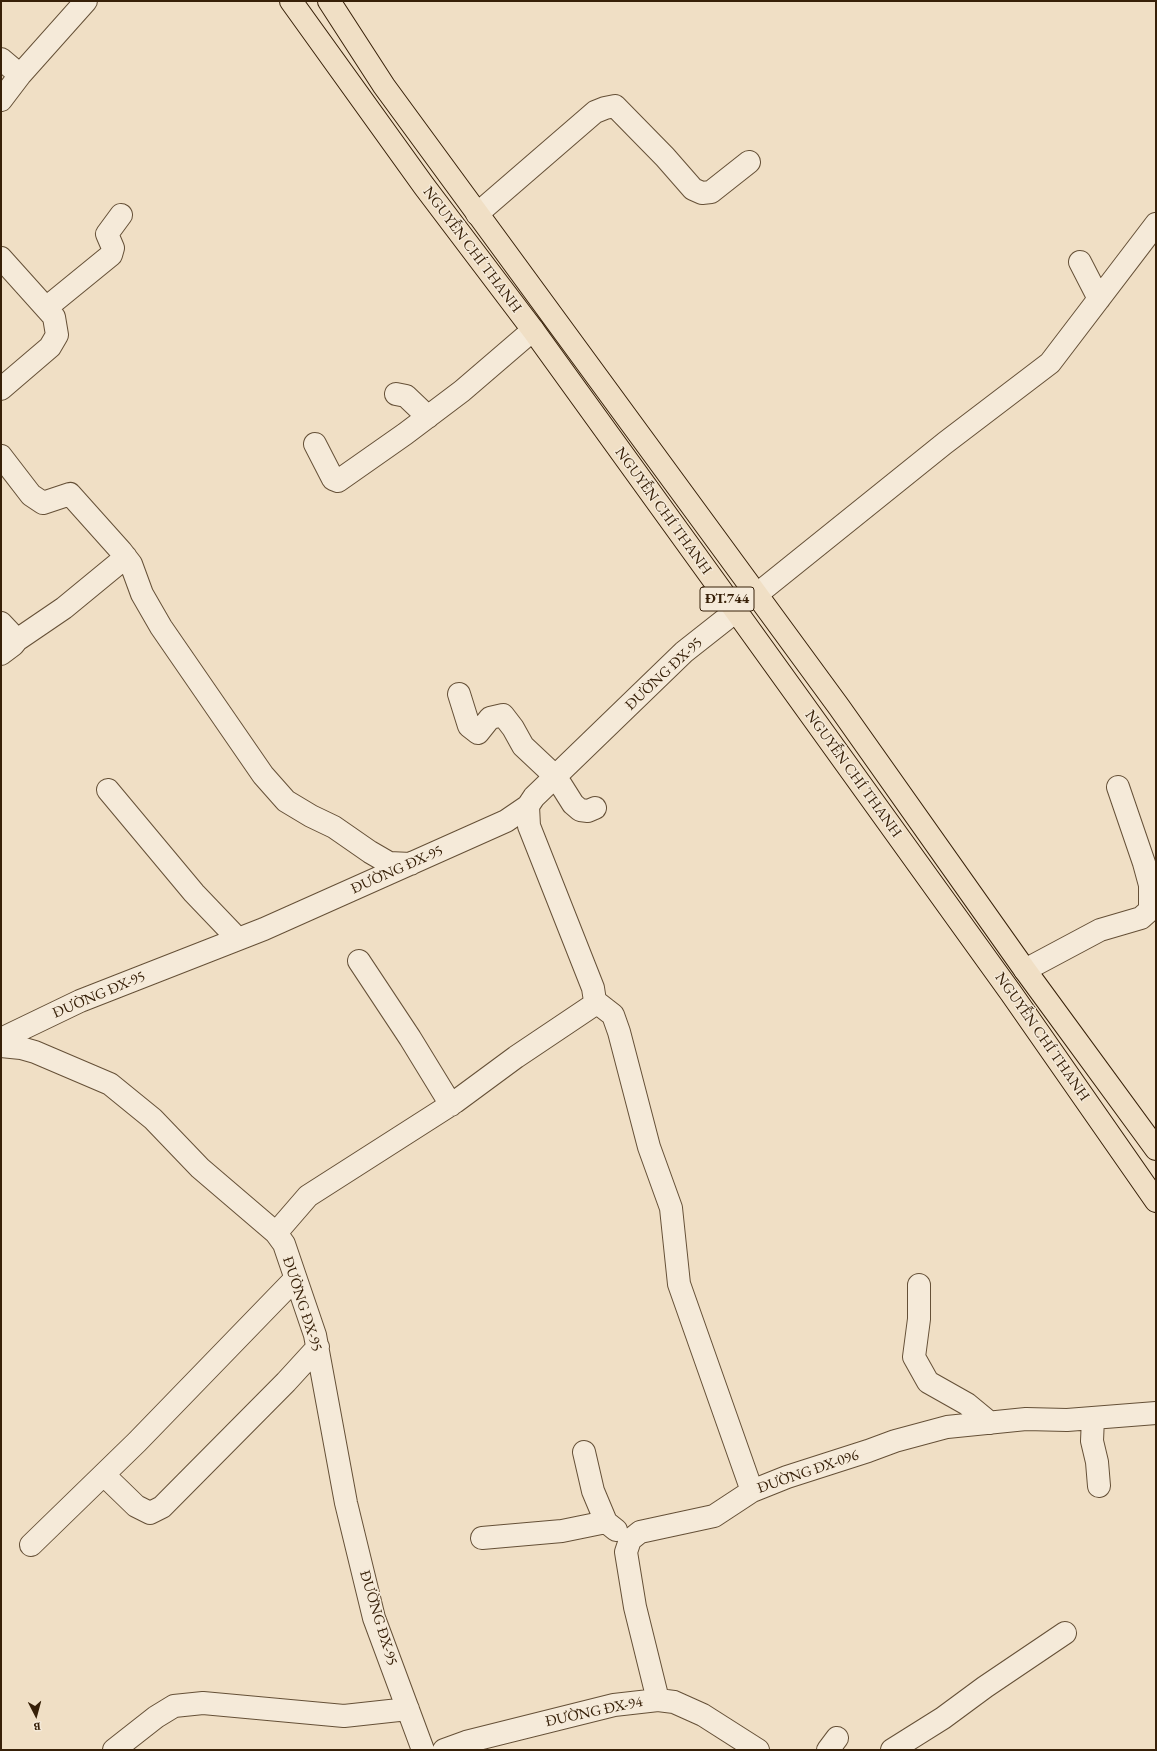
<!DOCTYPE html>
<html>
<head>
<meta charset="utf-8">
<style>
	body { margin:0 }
	#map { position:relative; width:1157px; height:1751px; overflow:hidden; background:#f0dfc5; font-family:"EB Garamond",serif }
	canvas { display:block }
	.frame { position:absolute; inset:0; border:2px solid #372008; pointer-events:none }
	.north { position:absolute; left:16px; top:1695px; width:40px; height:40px; -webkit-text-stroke:3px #f5ead9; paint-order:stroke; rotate:174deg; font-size:11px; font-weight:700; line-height:16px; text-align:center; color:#372008 }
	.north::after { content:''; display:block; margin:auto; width:14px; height:18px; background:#372008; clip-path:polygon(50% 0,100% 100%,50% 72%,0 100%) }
</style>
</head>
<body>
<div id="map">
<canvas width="1157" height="1751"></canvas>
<div class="frame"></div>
<div class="north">B</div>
</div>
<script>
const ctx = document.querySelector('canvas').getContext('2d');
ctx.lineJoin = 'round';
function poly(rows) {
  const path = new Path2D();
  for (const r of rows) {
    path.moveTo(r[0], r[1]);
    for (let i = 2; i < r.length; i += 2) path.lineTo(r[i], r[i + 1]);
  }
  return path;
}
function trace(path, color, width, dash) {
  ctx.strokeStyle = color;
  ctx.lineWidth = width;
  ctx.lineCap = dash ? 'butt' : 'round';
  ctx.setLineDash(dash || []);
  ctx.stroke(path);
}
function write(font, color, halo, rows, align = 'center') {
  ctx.font = font + ' "EB Garamond",serif';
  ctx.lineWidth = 3;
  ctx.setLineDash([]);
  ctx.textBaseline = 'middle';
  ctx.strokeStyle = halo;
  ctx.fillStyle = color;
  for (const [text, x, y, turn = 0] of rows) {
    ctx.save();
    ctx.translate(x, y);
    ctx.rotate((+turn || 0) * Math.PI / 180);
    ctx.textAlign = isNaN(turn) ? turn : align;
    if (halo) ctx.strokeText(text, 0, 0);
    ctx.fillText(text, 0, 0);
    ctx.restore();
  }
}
const minor = poly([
	[1,59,20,75],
	[1,100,20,75,86,1],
	[477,214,595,112,605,108,615,106,665,157,693,189,702,193,711,192,749,162],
	[1,258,54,317,57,335,50,347,1,389],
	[1080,262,1099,299],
	[46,308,111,255,113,248,107,234,121,215],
	[396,394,406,396,428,417],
	[315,444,333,479,338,481,405,434,462,391,533,330],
	[1,456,31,495,43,503,70,494,121,551,131,564,142,594,161,627,263,775,286,801,311,816,334,827,370,852,389,863,411,864],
	[756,595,945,443,1050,363,1156,224],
	[1,623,17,640,13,645,1,654],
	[17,640,64,608,126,557],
	[459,694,469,726,478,733,490,718,503,715,513,728,523,746,556,777,573,804,580,810,588,811,595,808],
	[108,790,194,893,238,939],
	[359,961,410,1038,451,1105],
	[1025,970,1100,930,1141,918,1150,910,1150,885,1144,863,1118,787],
	[595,1001,613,1015,619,1032,649,1147,671,1208,679,1284,752,1491],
	[1,1039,80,1001,264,929,506,821,528,806,534,797,684,652,736,611],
	[1,1046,21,1048,35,1052,110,1084,153,1119,200,1168,276,1233,284,1244,315,1335,346,1503,374,1618,423,1750],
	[276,1233,308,1196,455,1102,516,1057,592,1006,595,1001,593,988,529,826,528,806],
	[919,1285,919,1319,914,1357,928,1382,967,1404,990,1423],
	[1093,1418,1092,1441,1097,1462,1099,1486],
	[584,1452,593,1491,606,1522,616,1530],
	[104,1475,136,1506,150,1513,162,1507,286,1382,318,1347],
	[482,1538,562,1531,606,1522],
	[31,1545,137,1442,295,1279],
	[658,1700,635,1607,626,1552,630,1540,640,1532,714,1516,752,1491,787,1477,868,1451,895,1441,947,1427,1026,1419,1067,1420,1156,1413],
	[114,1750,156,1717,174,1706,203,1703,344,1716,408,1709],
	[444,1750,466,1742,614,1705,658,1700,674,1702,703,1715,758,1750],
	[828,1750,837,1738],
	[892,1750,943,1718,985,1687,1065,1633]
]);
const major = poly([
	[291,1,424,186,533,330,736,611,1011,993,1156,1201],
	[329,1,384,86,839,707,1025,970,1156,1149]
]);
trace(minor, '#655037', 24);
trace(major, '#372008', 24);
trace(minor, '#f5ead9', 22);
trace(major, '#f0dfc5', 22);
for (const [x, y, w] of [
	[727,599,54]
]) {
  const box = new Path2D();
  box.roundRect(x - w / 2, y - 12, w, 24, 3);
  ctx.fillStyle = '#f5ead9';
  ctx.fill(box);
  trace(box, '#372008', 1);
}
write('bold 14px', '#372008', null, [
	["ĐT.744",727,599]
]);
write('15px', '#372008', '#f5ead9', [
	["NGUYỄN CHÍ THANH",472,250,53],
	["NGUYỄN CHÍ THANH",663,511,54],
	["ĐƯỜNG ĐX-95",664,674,-43],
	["NGUYỄN CHÍ THANH",853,774,54],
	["ĐƯỜNG ĐX-95",397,870,-24],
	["ĐƯỜNG ĐX-95",99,995,-23],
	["NGUYỄN CHÍ THANH",1042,1037,55],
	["ĐƯỜNG ĐX-95",302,1304,72],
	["ĐƯỜNG ĐX-096",808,1472,-19],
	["ĐƯỜNG ĐX-95",378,1618,73],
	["ĐƯỜNG ĐX-94",594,1712,-12]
]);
</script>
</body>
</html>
